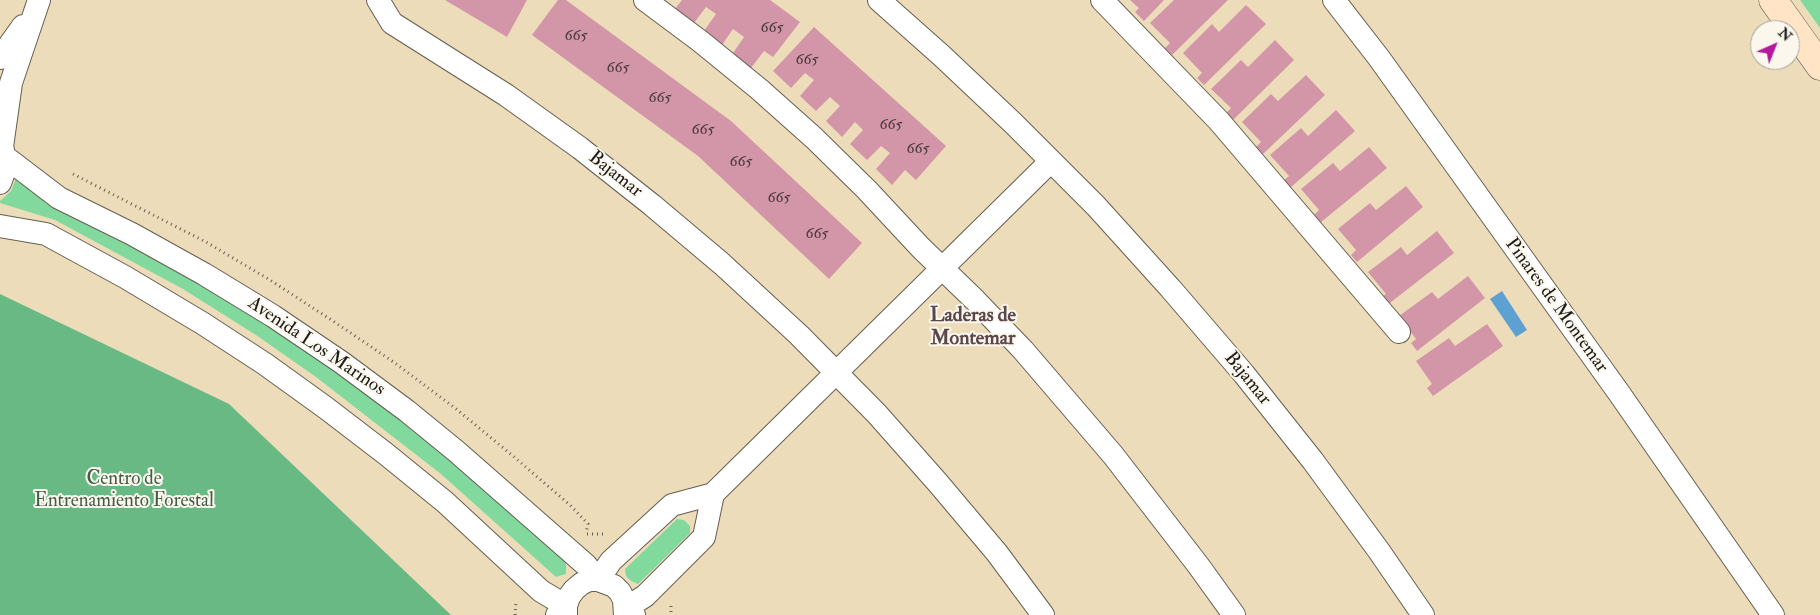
<!DOCTYPE html>
<html>
<head>
<meta charset="utf-8">
<style>
	body { margin:0 }
	#map { position:relative; width:1820px; height:615px; overflow:hidden; background:#eddcb9; font-family:"IM FELL Double Pica",serif }
	canvas { display:block }
	.north { position:absolute; left:1750px; top:20px; width:50px; height:50px; box-sizing:border-box; background:#fbf7ec; border:1px solid #a29f99; border-radius:50%; rotate:44deg; font-size:14px; font-weight:700; line-height:20px; text-align:center; color:#1c1c1c }
	.north::after { content:''; display:block; margin:auto; width:18px; height:22px; background:#b5179e; clip-path:polygon(50% 0,100% 100%,50% 72%,0 100%) }
</style>
</head>
<body>
<div id="map">
<canvas width="1820" height="615"></canvas>
<div class="north">N</div>
</div>
<script>
const ctx = document.querySelector('canvas').getContext('2d');
ctx.lineJoin = 'round';
function fill(path, color) {
  ctx.fillStyle = color;
  ctx.fill(path, 'evenodd');
}
function poly(rows) {
  const path = new Path2D();
  for (const r of rows) {
    path.moveTo(r[0], r[1]);
    for (let i = 2; i < r.length; i += 2) path.lineTo(r[i], r[i + 1]);
  }
  return path;
}
function trace(path, color, width, dash) {
  ctx.strokeStyle = color;
  ctx.lineWidth = width;
  ctx.lineCap = dash ? 'butt' : 'round';
  ctx.setLineDash(dash || []);
  ctx.stroke(path);
}
function write(font, color, halo, rows, align = 'center') {
  ctx.font = font + ' "IM FELL Double Pica",serif';
  ctx.lineWidth = 4;
  ctx.setLineDash([]);
  ctx.textBaseline = 'middle';
  ctx.strokeStyle = halo;
  ctx.fillStyle = color;
  for (const [text, x, y, turn = 0] of rows) {
    ctx.save();
    ctx.translate(x, y);
    ctx.rotate((+turn || 0) * Math.PI / 180);
    ctx.textAlign = isNaN(turn) ? turn : align;
    if (halo) ctx.strokeText(text, 0, 0);
    ctx.fillText(text, 0, 0);
    ctx.restore();
  }
}
fill(poly([
	[1800,0,1820,0,1820,28],
	[18,173,197,280,344,376,424,438,525,523,566,563,566,574,556,577,441,474,316,377,256,335,183,289,55,220,0,203,0,201,11,191],
	[677,519,684,520,690,526,690,533,638,584,631,581,626,576,625,569]
]), '#82d99d');
fill(poly([
	[0,294,229,404,451,615,0,615]
]), '#69b984');
fill(poly([
	[1502,291,1527,330,1516,337,1490,299]
]), '#5da1d2');
fill(poly([
	[445,0,527,0,507,37],
	[558,0,566,0,731,121,862,243,829,279,698,156,532,35],
	[682,0,770,0,800,22,773,57,764,51,751,68,733,53,744,37,733,29,722,45,704,31,716,14,706,7,694,23,675,9],
	[1130,0,1164,0,1144,21,1135,12,1139,8],
	[1174,0,1228,0,1172,55,1165,48,1170,43,1150,23],
	[1246,5,1266,24,1204,85,1197,78,1202,73,1183,53,1212,24,1219,32],
	[814,27,946,146,916,180,905,170,892,185,876,169,890,153,881,146,867,160,850,144,863,130,855,122,842,137,826,121,840,106,830,97,816,111,800,96,814,80,805,73,791,88,773,71],
	[1275,40,1294,60,1233,120,1226,113,1231,108,1211,89,1241,60,1248,67],
	[1306,75,1325,95,1263,154,1256,147,1261,142,1242,122,1271,94,1278,101],
	[1336,110,1355,131,1290,188,1283,181,1289,176,1270,155,1301,128,1308,136],
	[1369,147,1387,168,1320,223,1314,215,1319,210,1301,189,1333,163,1340,171],
	[1406,186,1423,207,1357,262,1351,255,1356,250,1338,229,1370,203,1376,210],
	[1437,231,1454,253,1386,306,1380,298,1386,294,1368,272,1401,247,1407,255],
	[1468,276,1485,298,1417,351,1411,343,1416,339,1399,316,1432,292,1438,299],
	[1487,324,1503,346,1433,396,1427,388,1432,384,1416,361,1449,338,1455,346]
]), '#d396a8');
const minor = poly([
	[378,0,392,23,506,95,580,148,652,205,722,264,799,335,877,414,938,483,997,553,1043,615],
	[645,0,700,41,759,89,814,138,867,190,921,248,975,300,1023,350,1113,455,1198,565,1234,615],
	[879,0,942,56,1013,123,1096,206,1171,289,1244,374,1313,461,1379,551,1423,615],
	[1102,0,1219,121,1399,332],
	[1334,0,1379,58,1619,393,1773,615],
	[0,58,23,26],
	[2,147,11,83,39,0],
	[4,156,59,198,132,234,204,274,273,316,341,362,407,411,456,451,586,565,598,580,611,561,672,505,713,494,1051,161],
	[0,183,4,172,4,156,2,145],
	[0,226,46,234,125,277,202,323,265,364,326,408,386,454,445,502,541,591,566,606,557,615],
	[566,615,566,606,569,597,574,590,581,584,589,580,598,580,614,586,620,592,624,600,625,615],
	[634,615,626,608,645,596,704,537,713,494]
]);
const secondary = poly([
	[1773,0,1820,66]
]);
trace(minor, '#655f53', 24);
trace(secondary, '#655f53', 29);
trace(poly([
	[73,174,206,242,270,280,333,321,395,363,455,408,513,456,570,505,588,524,586,533],
	[587,534,603,534],
	[671,606,671,615],
	[515,615,516,601]
]), '#655f53', 3, [1, 4]);
trace(minor, '#fff', 22);
trace(secondary, '#ffe4c6', 28);
write('16px', '#4a3a3f', null, [
	["665",772,29],
	["665",576,37],
	["665",807,61],
	["665",618,69],
	["665",660,99],
	["665",891,126],
	["665",703,131],
	["665",918,150],
	["665",741,163],
	["665",779,199],
	["665",817,235]
]);
write('19px', '#1c1c1c', '#fbf7ec', [
	["Bajamar",615,175,38],
	["Pinares de Montemar",1556,306,54],
	["Avenida Los Marinos",316,347,34],
	["Bajamar",1247,379,51]
]);
write('19px', '#405e49', '#fbf7ec', [
	["Centro de",124,480],
	["Entrenamiento Forestal",124,502]
]);
write('bold 20px', '#5c474d', '#fbf7ec', [
	["Laderas de",973,317],
	["Montemar",973,340]
]);
</script>
</body>
</html>
